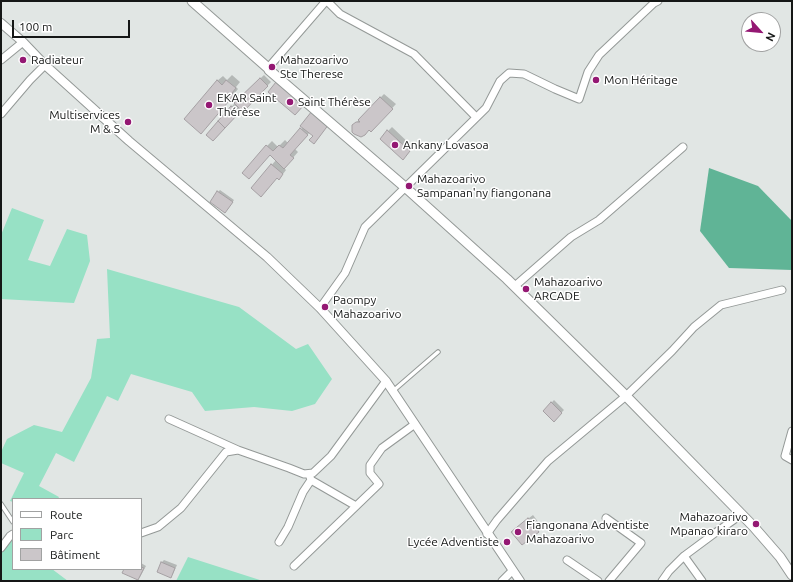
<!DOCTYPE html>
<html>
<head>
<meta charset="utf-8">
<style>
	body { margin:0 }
	#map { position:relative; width:793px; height:582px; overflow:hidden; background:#e1e6e4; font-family:Ubuntu,sans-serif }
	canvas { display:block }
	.frame { position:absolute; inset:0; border:2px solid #151716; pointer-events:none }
	.legend { position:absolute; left:12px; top:498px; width:130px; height:72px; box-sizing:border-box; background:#fff; border:1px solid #a1a2a2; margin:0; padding:5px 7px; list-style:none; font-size:12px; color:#151716 }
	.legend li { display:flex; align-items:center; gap:8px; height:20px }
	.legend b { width:20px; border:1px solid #a1a2a2 }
	.north { position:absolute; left:741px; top:12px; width:40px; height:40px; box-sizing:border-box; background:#fff; border:1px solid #a1a2a2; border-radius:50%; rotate:117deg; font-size:11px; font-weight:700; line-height:16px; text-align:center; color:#151716 }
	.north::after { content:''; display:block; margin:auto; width:14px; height:18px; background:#941873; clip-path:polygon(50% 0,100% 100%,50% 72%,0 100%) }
	.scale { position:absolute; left:12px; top:20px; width:118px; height:18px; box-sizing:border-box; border:2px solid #151716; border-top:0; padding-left:5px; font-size:12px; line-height:14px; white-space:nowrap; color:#151716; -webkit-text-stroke:3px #fff; paint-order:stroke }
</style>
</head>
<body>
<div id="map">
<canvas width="793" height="582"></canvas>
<div class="frame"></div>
<ul class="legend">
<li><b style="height:5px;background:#fff"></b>Route</li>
<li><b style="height:11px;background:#97e1c5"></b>Parc</li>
<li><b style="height:11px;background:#cbc6c9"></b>Bâtiment</li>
</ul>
<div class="north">N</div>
<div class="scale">100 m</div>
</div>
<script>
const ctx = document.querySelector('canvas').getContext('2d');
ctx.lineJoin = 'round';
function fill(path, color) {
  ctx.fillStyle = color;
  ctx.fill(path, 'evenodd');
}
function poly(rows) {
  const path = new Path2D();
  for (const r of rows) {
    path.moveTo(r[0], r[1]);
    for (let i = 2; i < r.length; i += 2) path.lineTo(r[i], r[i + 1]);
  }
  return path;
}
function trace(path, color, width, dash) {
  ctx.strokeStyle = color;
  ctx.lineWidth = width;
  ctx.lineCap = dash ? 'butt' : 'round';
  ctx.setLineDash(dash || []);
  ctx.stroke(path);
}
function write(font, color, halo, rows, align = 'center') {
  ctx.font = font + ' Ubuntu,sans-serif';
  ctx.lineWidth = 3;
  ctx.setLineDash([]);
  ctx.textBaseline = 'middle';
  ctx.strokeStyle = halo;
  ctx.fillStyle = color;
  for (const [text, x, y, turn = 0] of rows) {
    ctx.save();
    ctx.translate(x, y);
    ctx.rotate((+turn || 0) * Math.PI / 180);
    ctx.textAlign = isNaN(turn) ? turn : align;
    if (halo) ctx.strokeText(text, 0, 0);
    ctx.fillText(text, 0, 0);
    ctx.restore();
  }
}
fill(poly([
	[12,208,44,220,28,260,50,266,67,229,87,235,90,261,74,303,1,299,1,235],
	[107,269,239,307,296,349,308,344,332,379,315,404,292,411,254,407,205,411,192,392,131,374,118,401,107,396,74,462,56,453,39,486,59,497,58,499,13,499,13,502,10,501,24,473,1,463,1,452,7,439,34,425,62,432,91,378,97,339,110,338],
	[10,536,13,539,13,569,52,569,68,581,1,581,1,548],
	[188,557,263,581,176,581]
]), '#97e1c5');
fill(poly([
	[709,168,758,186,792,221,792,270,729,268,700,231]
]), '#60b496');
fill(poly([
	[232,75,240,82,236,87,238,89,206,128,217,81,223,76,227,80],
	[264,75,271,82,243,110,241,109,213,140,207,135,234,104],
	[384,94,396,104,371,131,369,129,353,126],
	[303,127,314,136,310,132,295,149,298,152,284,168,286,170,283,174,278,177,252,188,276,160,267,146,272,141,278,147,285,140,288,143],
	[392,127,413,147,403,158,381,138],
	[220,190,234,200,228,209,218,192],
	[554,400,564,410,554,420,544,411],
	[533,515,542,527,538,531,516,528],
	[164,560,177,565,173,574,171,576,162,562],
	[141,563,146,566,140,577,138,579,125,569,141,569]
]), '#0003');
const building = poly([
	[260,78,268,86,243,112,234,103,260,78],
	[217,80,222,85,226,80,236,88,232,93,234,95,201,134,184,119,217,80],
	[276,82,304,105,295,115,268,92,276,82],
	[380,97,393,109,371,132,369,130,365,135,361,137,354,134,352,132,352,125,356,122,360,122,358,120,380,97],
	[231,106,239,113,225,128,218,121,231,106],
	[312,111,329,124,314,144,309,140,313,136,300,126,312,111],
	[218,121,225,128,213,141,206,135,218,121],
	[300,128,308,135,290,155,294,158,284,169,270,155,249,179,242,173,266,145,273,151,279,145,283,148,300,128],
	[387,130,410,151,403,160,380,139,387,130],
	[271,164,283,174,279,180,277,178,261,197,251,188,271,164],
	[217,191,233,202,225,213,210,202,217,191],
	[551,402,562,413,554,422,543,411,551,402],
	[528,518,539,532,522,545,511,532,528,518],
	[161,562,175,568,171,578,157,572,161,562],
	[141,567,144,568,138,580,122,573,124,569,141,569,141,567]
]);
fill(building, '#cbc6c9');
trace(building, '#a5a0a3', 1);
const service = poly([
	[393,391,438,352],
	[1,504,13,522]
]);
const minor = poly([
	[327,1,340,14,414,54,476,117],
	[1,60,23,42],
	[268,68,326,1],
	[1,114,30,80,45,65],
	[515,286,571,237,599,220,683,147],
	[320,308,345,273,365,227,486,108,500,81,509,73,524,74,555,89,579,99,588,72,599,55,654,3,658,1],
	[169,419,238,450],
	[792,431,785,456,792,460],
	[310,477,311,480,356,506],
	[606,518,641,543,609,581],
	[141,533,158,527,181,508,226,452,238,450,289,468,304,474,313,473,331,456,386,381],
	[487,534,497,520,548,461,626,396,672,351,694,327,721,305,782,290],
	[279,542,288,527,303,492,311,480],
	[1,548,10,536,13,534],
	[684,556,702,581],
	[567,560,598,581],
	[294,566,379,484,370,473,370,465,382,448,415,424],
	[502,581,512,571],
	[662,581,669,571,684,556,715,533,742,514]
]);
const tertiary = poly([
	[1,23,23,42,45,65,129,141,267,257,320,308,386,381,520,581]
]);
const secondary = poly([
	[192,1,268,68,269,70,406,188,507,279,622,392,753,526,780,557,792,575]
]);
trace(service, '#949997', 5.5);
trace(minor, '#949997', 9);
trace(tertiary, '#949997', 10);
trace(secondary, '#949997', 11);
trace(service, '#fff', 3.5);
trace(minor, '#fff', 7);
trace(tertiary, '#fff', 8);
trace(secondary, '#fff', 9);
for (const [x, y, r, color] of [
	[23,60,4,"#941873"],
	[272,67,4,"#941873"],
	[596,80,4,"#941873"],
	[290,102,4,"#941873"],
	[209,105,4,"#941873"],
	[128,122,4,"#941873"],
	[395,145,4,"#941873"],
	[409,186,4,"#941873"],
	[526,289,4,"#941873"],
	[325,307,4,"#941873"],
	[756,524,4,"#941873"],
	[518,532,4,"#941873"],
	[507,542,4,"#941873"]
]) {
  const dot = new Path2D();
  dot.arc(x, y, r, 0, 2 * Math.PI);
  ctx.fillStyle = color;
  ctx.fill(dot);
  trace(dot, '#fff', 1.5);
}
write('12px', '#151716', '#fff', [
	["Radiateur",31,60],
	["Mahazoarivo",280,60],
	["Ste Therese",280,74],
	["Mon Héritage",604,80],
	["EKAR Saint",217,98],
	["Thérèse",217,112],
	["Saint Thérèse",298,102],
	["Multiservices",120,115,"right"],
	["M & S",120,129,"right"],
	["Ankany Lovasoa",403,145],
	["Mahazoarivo",417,179],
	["Sampanan'ny fiangonana",417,193],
	["Mahazoarivo",534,282],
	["ARCADE",534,296],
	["Paompy",333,300],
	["Mahazoarivo",333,314],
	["Mahazoarivo",748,517,"right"],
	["Mpanao kiraro",748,531,"right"],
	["Fiangonana Adventiste",526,525],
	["Mahazoarivo",526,539],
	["Lycée Adventiste",499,542,"right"]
], 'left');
</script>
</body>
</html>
